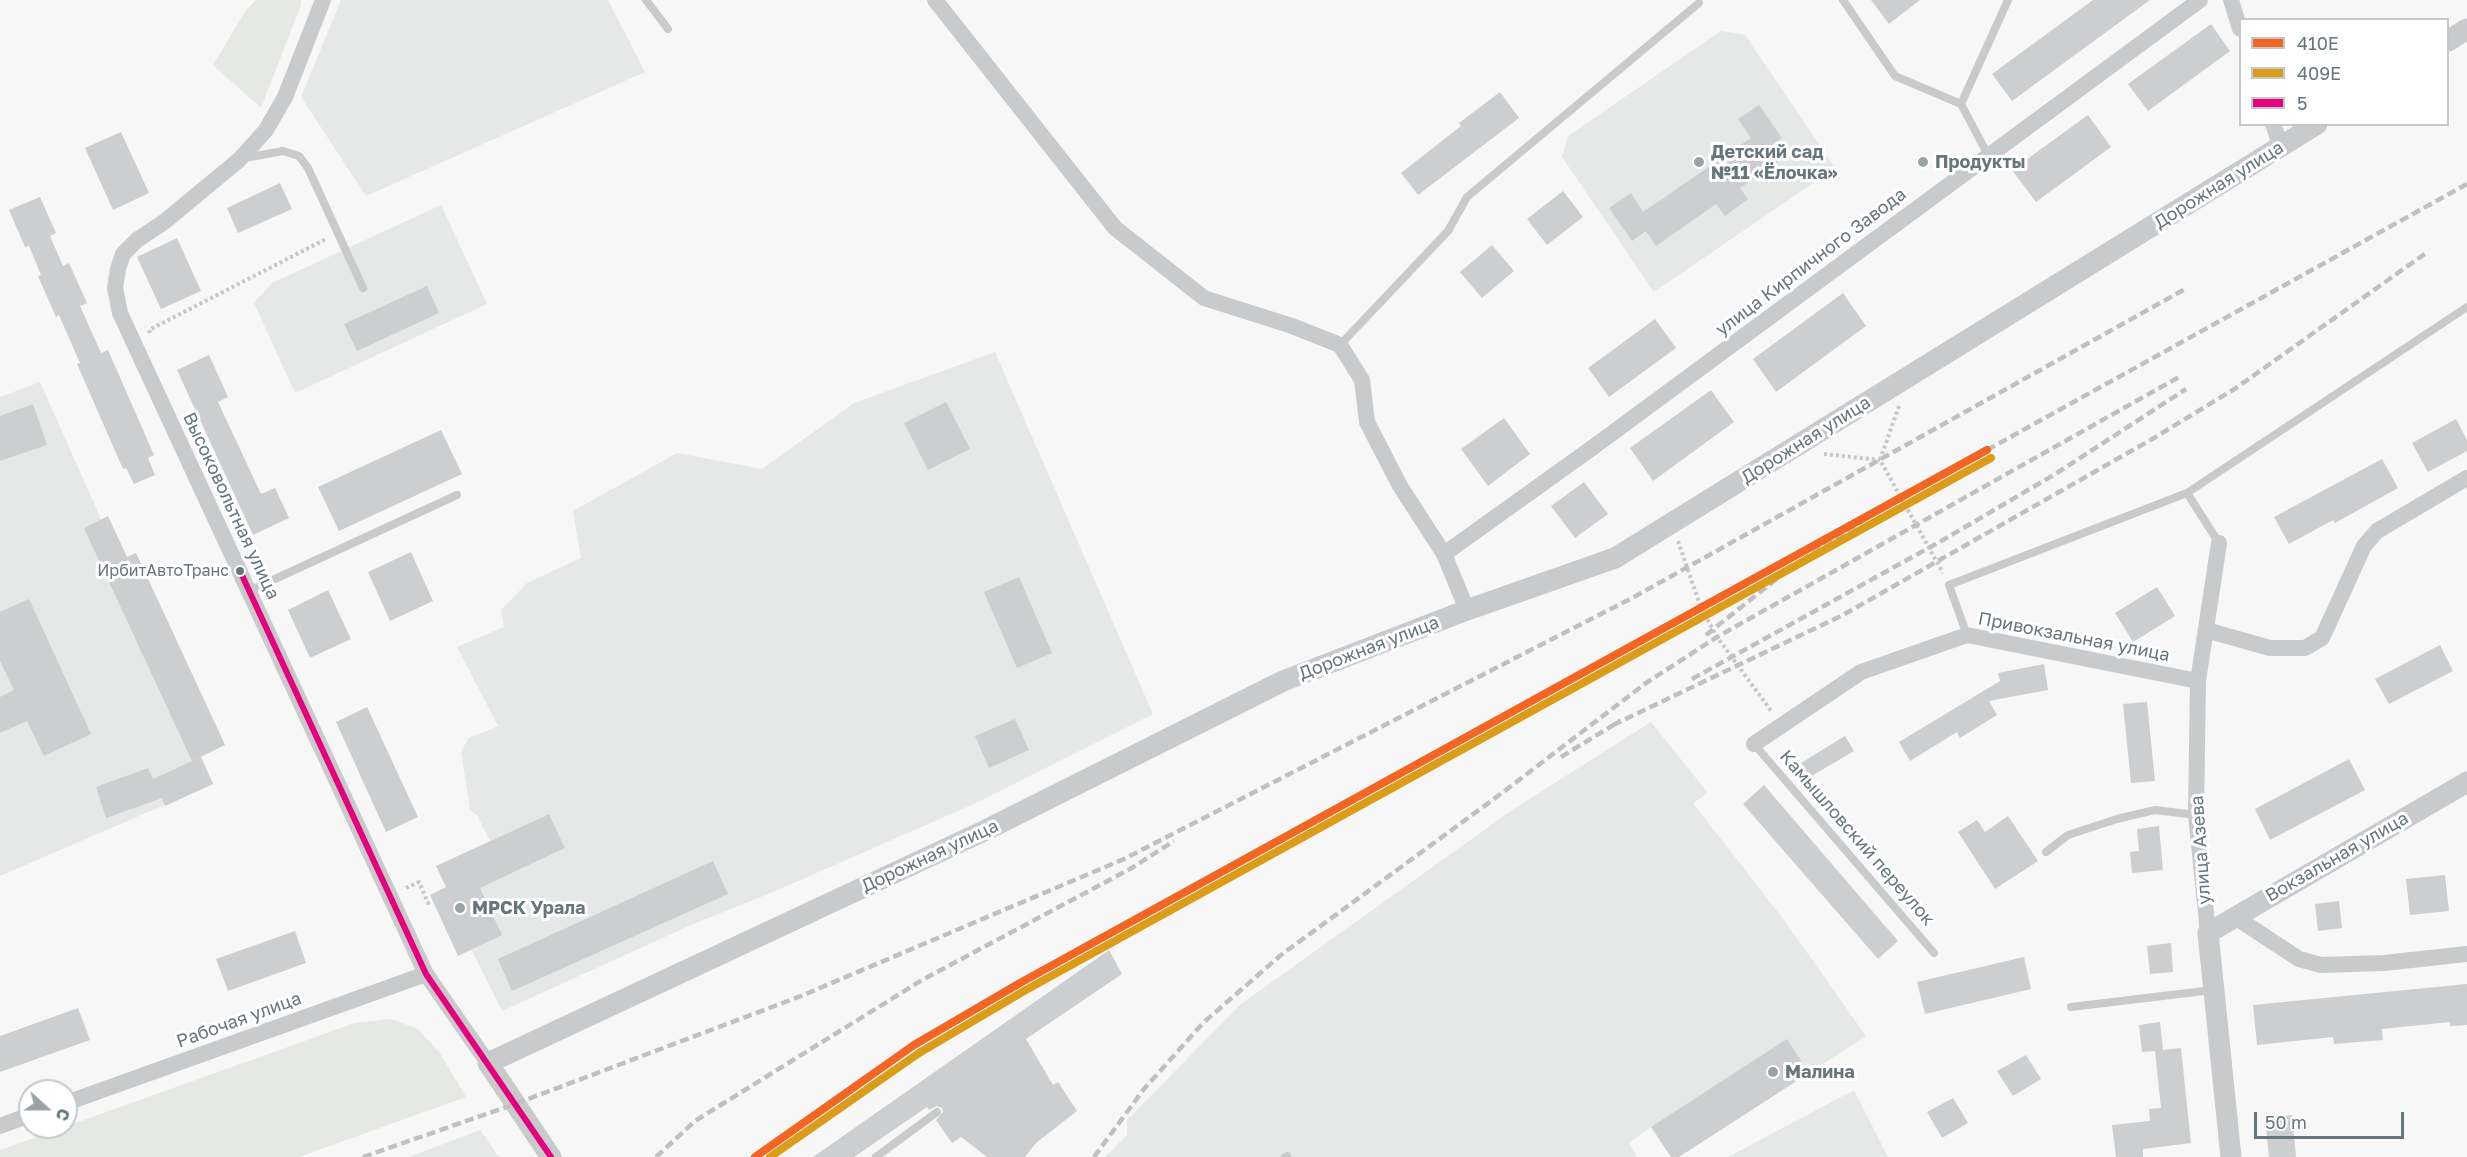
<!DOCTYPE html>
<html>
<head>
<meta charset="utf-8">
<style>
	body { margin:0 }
	#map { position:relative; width:2467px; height:1157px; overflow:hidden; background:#f7f7f7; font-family:"Golos Text",sans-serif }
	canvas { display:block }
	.legend { position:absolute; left:2239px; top:18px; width:210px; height:108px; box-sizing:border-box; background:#fff; border:2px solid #c2c8cb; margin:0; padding:8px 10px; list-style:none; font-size:18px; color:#66767d }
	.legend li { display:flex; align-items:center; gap:12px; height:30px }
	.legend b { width:30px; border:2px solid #c2c8cb }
	.north { position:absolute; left:18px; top:1079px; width:60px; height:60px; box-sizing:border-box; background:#fff; border:2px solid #c2c8cb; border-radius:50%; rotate:111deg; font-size:16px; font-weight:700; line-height:24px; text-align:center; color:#66767d }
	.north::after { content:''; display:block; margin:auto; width:21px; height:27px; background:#99a3a8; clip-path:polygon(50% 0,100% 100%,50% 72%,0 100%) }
	.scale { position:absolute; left:2254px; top:1112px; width:150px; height:27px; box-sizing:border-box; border:3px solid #66767d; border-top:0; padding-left:8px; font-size:18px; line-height:21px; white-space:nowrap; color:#66767d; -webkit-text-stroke:4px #fff; paint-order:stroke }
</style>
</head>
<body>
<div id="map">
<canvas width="2467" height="1157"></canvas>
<ul class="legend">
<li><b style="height:8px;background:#f26522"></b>410E</li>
<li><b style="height:8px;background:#da9c19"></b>409E</li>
<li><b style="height:8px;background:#e5007d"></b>5</li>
</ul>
<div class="north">С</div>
<div class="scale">50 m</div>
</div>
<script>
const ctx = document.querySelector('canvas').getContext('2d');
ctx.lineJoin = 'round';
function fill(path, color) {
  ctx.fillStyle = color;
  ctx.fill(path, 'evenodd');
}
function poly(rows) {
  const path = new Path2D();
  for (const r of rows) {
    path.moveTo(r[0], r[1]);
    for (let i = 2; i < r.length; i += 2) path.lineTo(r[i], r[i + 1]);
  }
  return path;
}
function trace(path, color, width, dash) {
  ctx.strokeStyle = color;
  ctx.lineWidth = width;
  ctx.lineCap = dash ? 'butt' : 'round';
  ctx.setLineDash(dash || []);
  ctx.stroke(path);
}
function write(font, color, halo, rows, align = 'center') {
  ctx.font = font + ' "Golos Text",sans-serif';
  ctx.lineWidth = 6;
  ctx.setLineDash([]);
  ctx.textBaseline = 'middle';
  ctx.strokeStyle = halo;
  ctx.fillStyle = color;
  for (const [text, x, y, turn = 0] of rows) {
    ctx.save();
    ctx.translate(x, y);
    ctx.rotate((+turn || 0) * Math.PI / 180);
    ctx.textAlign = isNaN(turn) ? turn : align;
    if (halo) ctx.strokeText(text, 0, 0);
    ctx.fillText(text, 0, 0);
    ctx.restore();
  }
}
fill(poly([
	[341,0,608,0,645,72,366,196,301,97],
	[1721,31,1745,35,1835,168,1654,292,1562,157,1568,136],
	[441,205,487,304,295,393,254,303,272,283],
	[995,352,1153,714,976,803,773,892,691,925,502,1011,471,949,480,888,565,848,549,814,490,841,477,815,470,810,461,751,469,738,498,726,457,647,504,627,501,610,527,583,581,558,573,511,677,453,762,469,854,403],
	[40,382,101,519,127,557,136,553,225,745,201,757,213,784,0,876,0,397],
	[1651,722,1708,793,1693,803,1784,920,1866,1036,1809,1073,1651,1127,1629,1143,1637,1157,1105,1157,1127,1135,1127,1120,1241,1004,1515,808],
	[1854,1090,1888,1157,1728,1157],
	[480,1130,499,1157,409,1157]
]), '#e6e7e7');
fill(poly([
	[256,0,301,0,301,5,261,108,213,65,246,10],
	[391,1019,418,1029,440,1053,466,1097,299,1157,0,1157,0,1150,355,1023]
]), '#e6e8e4');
fill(poly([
	[1871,0,1920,0,1889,24],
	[2093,0,2150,0,2012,101,1992,74],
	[2211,24,2230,51,2148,111,2128,84],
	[1500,92,1519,118,1418,195,1401,173,1461,126,1459,123],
	[1759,105,1782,138,1769,147,1778,162,1740,188,1748,199,1725,216,1716,204,1656,246,1646,231,1632,241,1609,208,1631,193,1643,212,1751,138,1738,119],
	[2088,115,2111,147,2036,202,2012,170],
	[121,132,149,193,113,210,85,148],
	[280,183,292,209,238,233,227,208],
	[1563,191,1583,217,1547,245,1527,219],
	[40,197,56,233,50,236,63,266,69,263,87,303,80,306,101,353,108,350,154,455,148,458,155,475,134,484,126,468,123,469,77,364,80,363,59,315,56,317,38,276,41,275,29,246,25,247,9,210],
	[177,238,201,291,161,309,137,257],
	[1492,245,1514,271,1482,298,1460,272],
	[427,286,439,313,357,351,344,324],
	[1843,293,1866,326,1776,392,1753,359],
	[1655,319,1676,348,1609,397,1588,368],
	[209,355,228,397,218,402,261,494,275,488,289,518,253,535,177,370],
	[1711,390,1734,422,1653,481,1630,448],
	[946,402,970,449,928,470,904,423],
	[33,404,47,445,0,461,0,416],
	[1504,418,1530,454,1488,486,1461,449],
	[2456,419,2467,440,2467,451,2428,472,2412,443],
	[441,430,462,474,339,531,318,487],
	[2382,459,2398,488,2335,523,2333,520,2289,544,2274,517],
	[1584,482,1608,514,1575,538,1551,506],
	[108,516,127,557,136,553,225,745,192,761,84,528],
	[411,552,433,601,390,621,368,572],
	[1019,577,1052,653,1017,668,984,592],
	[2157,587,2175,616,2133,642,2115,613],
	[328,590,351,639,310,658,288,610],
	[29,599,91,734,44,756,27,721,0,733,0,697,14,690,0,661,0,612],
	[2440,645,2453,671,2389,704,2375,679],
	[2044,664,2048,690,1989,701,1997,715,1960,738,1957,732,1910,761,1899,742,2000,681,1998,673],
	[2147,702,2155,781,2131,783,2123,704],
	[367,707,418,817,386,832,336,722],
	[1015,719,1029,750,989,768,975,736],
	[1845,736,1854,751,1810,777,1801,763],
	[201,757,213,784,165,806,162,798,106,818,96,787,148,768,153,779],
	[2349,759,2365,790,2270,840,2255,809],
	[1764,785,1898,941,1878,959,1743,804],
	[549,814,565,848,480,888,502,935,458,956,430,895,446,887,436,866],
	[2008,816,2038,861,1995,889,1958,832,1977,820,1985,832],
	[2159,826,2163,870,2132,873,2130,852,2139,851,2137,829],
	[713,861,728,894,512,991,498,959],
	[2445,875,2449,911,2410,915,2406,879],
	[2339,901,2342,928,2318,931,2315,904],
	[295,931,306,963,228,991,216,959],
	[2171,943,2173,972,2150,974,2147,946],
	[1109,950,1122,974,1026,1039,1053,1085,1058,1082,1077,1111,1036,1143,1025,1157,987,1157,961,1137,952,1143,936,1120,943,1112,942,1108,937,1106,929,1110,927,1107,854,1157,813,1157],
	[2024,957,2031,989,1925,1014,1917,982],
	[2467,984,2467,1025,2450,1026,2450,1022,2382,1029,2383,1040,2334,1044,2333,1037,2257,1045,2253,1005],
	[78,1008,90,1040,0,1072,0,1036],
	[2160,1022,2163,1050,2181,1048,2191,1143,2143,1149,2143,1157,2116,1157,2112,1125,2150,1121,2149,1109,2161,1108,2155,1051,2142,1052,2139,1025],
	[1787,1039,1809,1073,1679,1157,1671,1157,1651,1127],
	[2026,1055,2041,1079,2013,1096,1997,1071],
	[1953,1098,1968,1123,1942,1138,1927,1112],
	[2292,1115,2296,1157,2269,1157,2265,1118]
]), '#cdcecf');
trace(poly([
	[150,333,149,330,326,239],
	[1899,406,1880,460,1943,573],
	[1824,454,1880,460],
	[1678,541,1701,608,1717,637,1772,712],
	[406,888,419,882,428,903,432,901]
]), '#c7c7c8', 4, [3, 3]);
trace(poly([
	[646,0,668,29],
	[1843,0,1895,76,1961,104],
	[1988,155,1961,104,2008,0],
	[245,158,283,151,299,156,308,168,363,288],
	[1340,345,1448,231,1467,197,1699,3],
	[2219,543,2187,493,2467,307],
	[249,591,457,495],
	[1967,635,1949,585,2187,493],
	[1754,744,1934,953],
	[2046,852,2068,835,2117,819,2155,810,2196,815],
	[2071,1007,2213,990],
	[876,1157,937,1112],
	[1285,1157,1287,1156]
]), '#c8cacb', 8);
trace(poly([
	[323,0,285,97,266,130,239,160,164,222,137,240,123,254,118,269,115,288,120,313,426,974,488,1063],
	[935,0,1115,228,1204,298,1292,326,1340,345,1362,380,1367,422,1400,486,1444,554,1467,610],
	[2231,0,2240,29],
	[2273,124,2281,147],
	[1444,554,1592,448,2200,0],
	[2206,630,2270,648,2305,648,2322,638,2364,546,2377,531,2467,478],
	[1754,744,1861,672,1967,635,2198,681],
	[2235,917,2299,959,2321,965,2384,963,2467,954],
	[2208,933,2196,815,2198,681,2219,543],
	[66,1103,426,974],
	[0,1126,30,1115]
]), '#c8cacb', 16);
trace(poly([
	[2448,41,2467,29],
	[551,1157,488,1063,986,830,1283,681,1467,610,1615,558,2317,124],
	[2231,1157,2208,933,2467,782]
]), '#c8cacb', 21);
trace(poly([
	[1987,450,2467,184],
	[1706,635,1793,566,1889,504],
	[1692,679,1943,540,2057,473,2186,389],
	[1613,725,1843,615,2154,438,2236,388,2426,253],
	[1561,757,1620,721],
	[363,1157,515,1104,801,996,1124,859,1634,597,2187,288],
	[656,1157,695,1121,922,980,1130,869,1174,841],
	[1094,1157,1144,1089,1203,1023,1281,955,1498,796,1646,683,1717,637,2179,377]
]), '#bfc1c1', 4.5, [9, 4.5]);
trace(poly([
	[240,571,426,974,551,1157]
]), '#e5007d', 6);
trace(poly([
	[755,1157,914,1045,1020,983,1987,450]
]), '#f26522', 8);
trace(poly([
	[770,1157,919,1053,1024,991,1991,458]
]), '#da9c19', 8);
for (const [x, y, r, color] of [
	[1699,162,6,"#99a3a8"],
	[1923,162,6,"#99a3a8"],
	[240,571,5,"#66767d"],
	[460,908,6,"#99a3a8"],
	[1773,1072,6,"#99a3a8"]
]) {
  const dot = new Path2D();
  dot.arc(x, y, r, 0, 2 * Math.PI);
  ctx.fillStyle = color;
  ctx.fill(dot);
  trace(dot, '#fff', 2);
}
write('16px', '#66767d', '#fff', [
	["ИрбитАвтоТранс",229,571]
], 'right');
write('bold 18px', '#66767d', '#fff', [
	["Детский сад",1711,152],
	["№11 «Ёлочка»",1711,173],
	["Продукты",1935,162],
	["МРСК Урала",472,908],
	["Малина",1785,1072]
], 'left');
write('18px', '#66767d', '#fff', [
	["Дорожная улица",2219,185,-32],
	["улица Кирпичного Завода",1811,262,-37],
	["Дорожная улица",1806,440,-32],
	["Высоковольтная улица",231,506,65],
	["Привокзальная улица",2074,637,11],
	["Дорожная улица",1369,648,-21],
	["Камышловский переулок",1857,838,49],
	["улица Азева",2201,850,-94],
	["Дорожная улица",930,856,-25],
	["Вокзальная улица",2337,857,-30],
	["Рабочая улица",239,1020,-20]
]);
</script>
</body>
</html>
